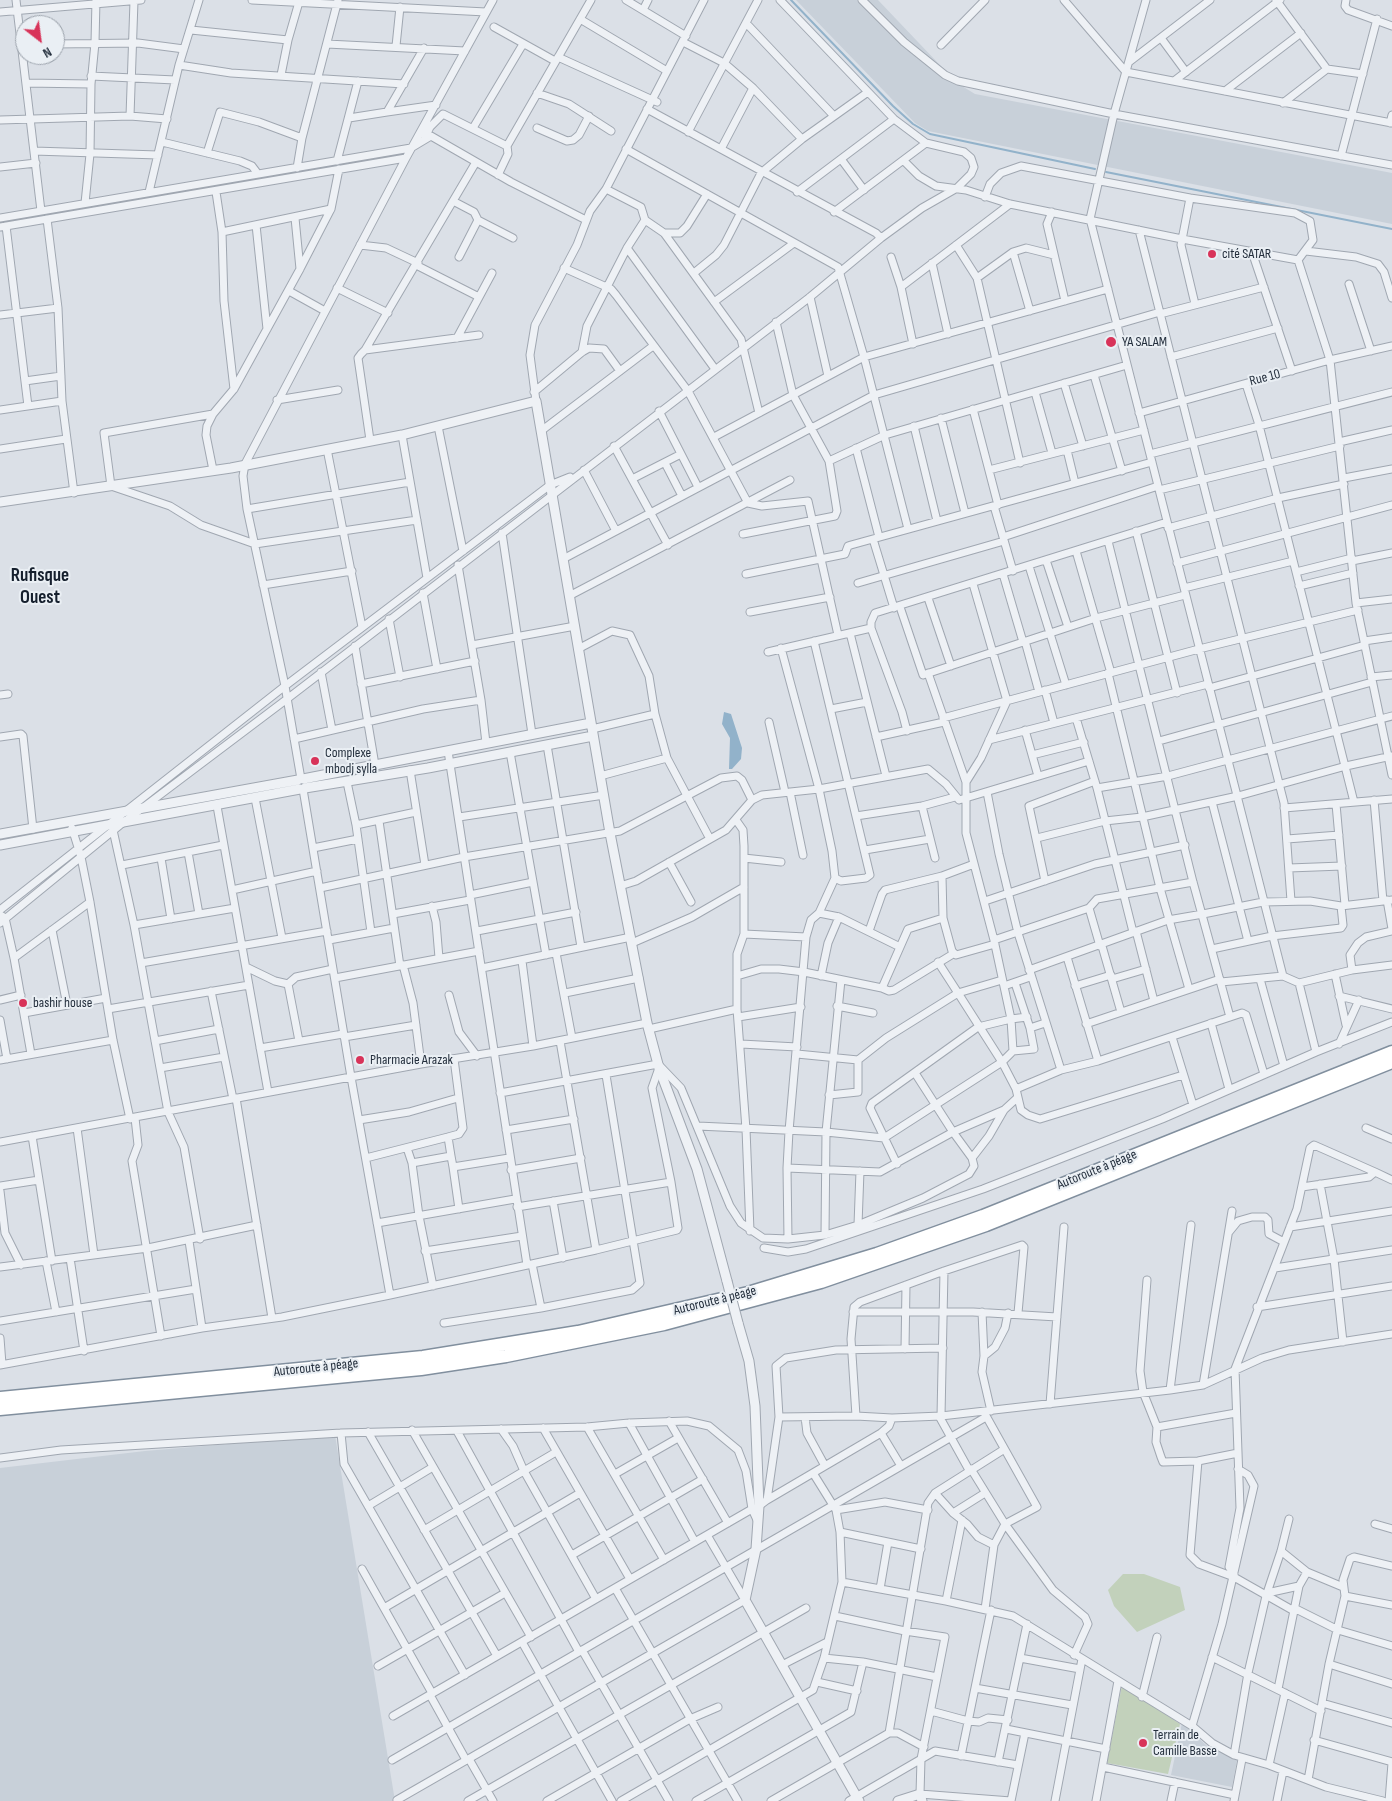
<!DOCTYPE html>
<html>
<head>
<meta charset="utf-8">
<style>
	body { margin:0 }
	#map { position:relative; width:1392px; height:1801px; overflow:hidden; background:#dbe0e7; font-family:"Sofia Sans Condensed",sans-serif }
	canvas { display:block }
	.north { position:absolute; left:15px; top:15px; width:50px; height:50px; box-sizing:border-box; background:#eaeff4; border:1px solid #9ba2ab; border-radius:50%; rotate:150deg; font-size:14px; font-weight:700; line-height:20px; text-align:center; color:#242f3d }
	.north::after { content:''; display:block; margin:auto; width:18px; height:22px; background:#d83359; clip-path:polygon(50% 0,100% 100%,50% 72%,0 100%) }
</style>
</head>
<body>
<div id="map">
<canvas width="1392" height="1801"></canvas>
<div class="north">N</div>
</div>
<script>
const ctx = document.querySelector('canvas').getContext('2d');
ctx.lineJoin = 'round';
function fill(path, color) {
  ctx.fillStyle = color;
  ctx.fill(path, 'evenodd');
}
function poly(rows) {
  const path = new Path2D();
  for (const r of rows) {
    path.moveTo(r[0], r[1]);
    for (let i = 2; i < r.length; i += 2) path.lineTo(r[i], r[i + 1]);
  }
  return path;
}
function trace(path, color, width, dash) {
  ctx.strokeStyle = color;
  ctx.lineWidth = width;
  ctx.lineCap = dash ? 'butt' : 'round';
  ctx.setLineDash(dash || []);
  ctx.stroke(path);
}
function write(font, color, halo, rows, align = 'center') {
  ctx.font = font + ' "Sofia Sans Condensed",sans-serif';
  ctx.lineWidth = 4;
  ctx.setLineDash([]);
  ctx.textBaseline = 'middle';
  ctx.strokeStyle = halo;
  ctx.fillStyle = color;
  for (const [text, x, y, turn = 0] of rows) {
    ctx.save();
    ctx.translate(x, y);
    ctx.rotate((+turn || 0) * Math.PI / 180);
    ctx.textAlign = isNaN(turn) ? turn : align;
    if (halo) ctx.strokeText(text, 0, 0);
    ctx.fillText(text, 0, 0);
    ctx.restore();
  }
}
fill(poly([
	[796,0,878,0,957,83,975,94,1392,173,1392,224,928,131,915,123],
	[335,1435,395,1801,0,1801,0,1468,145,1451],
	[1182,1723,1207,1746,1237,1760,1232,1787,1171,1775]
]), '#c8d0d9');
fill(poly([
	[1123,1574,1144,1574,1180,1587,1185,1610,1137,1632,1114,1606,1108,1590],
	[1122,1685,1180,1724,1168,1774,1107,1763]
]), '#c2d1bb');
fill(poly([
	[724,712,731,714,742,748,741,759,732,769,729,769,730,738,722,724]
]), '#92b2ca');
trace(poly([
	[791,0,893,106,913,124,930,134,1095,169],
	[1106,172,1392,229],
	[190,191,381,157]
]), '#92b2ca', 2);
const minor = poly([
	[16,0,41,211],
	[252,0,486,12],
	[626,0,686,36],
	[862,0,904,42,945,75,958,81,1114,114,1392,165],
	[1064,0,1126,72,1392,123],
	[1146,0,1114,114,1090,219,1283,976],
	[1276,0,1327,69],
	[1346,0,1345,6,1348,10,1392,26],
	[643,10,648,0],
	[0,12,141,0],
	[580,19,667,71],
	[746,23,834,116],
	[494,27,555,61],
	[191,30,288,40],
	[1161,38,1186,72],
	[683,42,724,63,753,88,802,139],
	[55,44,138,43,184,49],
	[327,44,465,51],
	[941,45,985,0],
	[396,46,400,7],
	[558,57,657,102],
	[1129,62,1210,0],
	[179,65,231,73,404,84],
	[281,75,288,40,299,2],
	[91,76,175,80],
	[1174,81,1280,0],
	[26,83,91,84],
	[1225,91,1301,33],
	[537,93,569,104,611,131],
	[1283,103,1327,69,1363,74],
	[647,109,876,233,881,238],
	[387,112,436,105],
	[130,116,134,1],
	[349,118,387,112,424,48],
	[0,120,130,116,167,119],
	[1390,123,1392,115],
	[473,128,523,44],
	[537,128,567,141,573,140,579,135,589,116],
	[688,132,758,0],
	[425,138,430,127,443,114,507,146],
	[162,142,240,161,252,166,258,174],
	[626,149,838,267,864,357,908,529],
	[721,149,753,88],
	[34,151,158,155],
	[207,153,220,112,259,122,302,138],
	[1341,156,1377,19],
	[841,159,864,190],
	[337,161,358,81],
	[904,161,919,176,936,186,966,190,1010,204,1182,239,1298,260],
	[0,167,36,163],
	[297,168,302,138,338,0],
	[498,175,508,154,507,146,591,0],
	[606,189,641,207,645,220,664,233,741,339,759,413],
	[149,192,179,65,199,0],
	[216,192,222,232,224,301,234,389],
	[797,192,894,119],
	[985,197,990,184,1001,173,1021,166,1190,198,1295,213,1310,221,1313,240,1298,260,1330,360,1356,603,1392,775],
	[1190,198,1181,245,1195,304],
	[453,201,474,212,478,220,459,257],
	[85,203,90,154,91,84,95,43,96,0],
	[834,212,926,143],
	[1052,212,1047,224,1065,301],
	[0,218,411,148,431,136,511,182,586,220],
	[295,218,300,269],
	[47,219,58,308,62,401,74,493],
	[478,220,513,238],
	[256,225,267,329],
	[6,226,28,406],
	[0,227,406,158],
	[1139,230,1284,803,1291,901],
	[222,232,331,209],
	[664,233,680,233,687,226,707,194],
	[360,245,386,248,418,263],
	[956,245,977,278,1020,463],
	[627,248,715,369],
	[1306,251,1356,257,1378,264,1384,272,1392,298],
	[1013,252,1030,311],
	[1252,252,1292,371],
	[891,257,901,287,913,344],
	[932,263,948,334],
	[416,265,479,297],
	[564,268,611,289,616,295,688,391,748,503,762,506,808,501,838,635],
	[694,273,716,255,724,245,761,173,802,139,868,92],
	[977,278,1013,252,1026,248,1054,255],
	[1349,284,1371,351],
	[901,287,1010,204],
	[337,288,388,313],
	[289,291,325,311],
	[810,297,828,376],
	[714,302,794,243],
	[1160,314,1264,287],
	[0,315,58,308],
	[457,338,492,273],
	[365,350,476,162],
	[582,352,587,326,627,248,645,220],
	[1171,357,1278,328],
	[1094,375,1122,471],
	[25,381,61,376],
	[1064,383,1083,446],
	[1246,384,1259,425,1354,802],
	[534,392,582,352,589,348,604,349,620,371],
	[1035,392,1052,453],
	[277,400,338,390],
	[536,401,530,355,535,325,577,245,590,211,606,189,704,0],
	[973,409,998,505],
	[0,410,62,401],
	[659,411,698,487],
	[1139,413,1330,360,1392,346],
	[213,414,104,433,111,486,170,506,201,525,255,544,417,520],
	[941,418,965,513],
	[438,426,463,551],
	[914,426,937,521],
	[541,431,653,346],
	[402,435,427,578],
	[714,437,864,357,1108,289],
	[370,440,358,358,361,354,365,350,479,335],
	[1339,442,1392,430],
	[614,446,668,545],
	[856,448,879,537],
	[0,449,66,439],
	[327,449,362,627],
	[1067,450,1075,483],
	[1150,454,1392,392],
	[829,461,885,435,1127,365],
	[665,463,682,496],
	[213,470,206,435,207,426,213,414,234,389,300,269,331,209,339,169],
	[584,470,616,531],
	[989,470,1144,430],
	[1344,478,1392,469],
	[632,479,681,454],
	[1159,490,1340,446],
	[994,506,1013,571],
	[247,509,410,482],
	[1168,528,1278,498,1344,484],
	[1136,531,1177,693],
	[502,533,532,734],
	[743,534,835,516,837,511,829,461,793,395,776,322],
	[1003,537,1158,486],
	[873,539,894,608],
	[1108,541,1193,882,1230,1017],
	[1076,551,1111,673],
	[563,559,874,395,1160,312],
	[1046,560,1068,627],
	[1352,561,1392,553],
	[1177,563,1392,505],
	[458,565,481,700,486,743],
	[1029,566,1066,685],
	[1296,572,1352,558],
	[746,574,845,554,848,546,851,545,1152,462],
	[1003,574,1023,642],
	[858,583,1004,541],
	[263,585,352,571],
	[1299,586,1353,573],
	[1184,588,1293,561],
	[423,593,437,669],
	[569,596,790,480],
	[928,598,951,666],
	[1356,603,1392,599],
	[900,607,923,675,1096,618,1185,595],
	[750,612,830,597],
	[389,619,400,677],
	[850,633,886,776],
	[1025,641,1039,692],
	[1364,641,1392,637],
	[472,645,575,626],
	[355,646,375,765],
	[781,648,819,789,832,851,835,878,841,881,866,878,870,875,814,641],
	[578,649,612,631,630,635,649,676,655,714],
	[768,652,871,628],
	[321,672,332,730],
	[928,673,966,782,966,833,994,940,1011,1019,1013,1051],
	[1108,673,1160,888,1189,989],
	[1371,677,1392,675],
	[361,684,475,661],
	[1209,688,1365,645],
	[1045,690,1054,723],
	[0,695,8,694],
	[831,709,867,702],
	[943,718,1199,649,1358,610],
	[1076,718,1097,788,1133,932],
	[769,722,785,792],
	[592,729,655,714,667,758,710,839],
	[1025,730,1038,776],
	[907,731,902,712,871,628,871,622,875,613,1167,522],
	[0,737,21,734,23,736,33,829],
	[876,737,944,722],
	[294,739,423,709,481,700],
	[989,740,1208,684],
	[1159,741,1372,682],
	[547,745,581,947],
	[448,751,527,1265],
	[510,752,546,955],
	[1032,755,1084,742],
	[410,770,425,865],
	[600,776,667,758],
	[301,779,285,686,247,509,243,476,245,464,406,158,493,0],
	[347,782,356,825,371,932],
	[966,782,981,758,1007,701,973,584],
	[1097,788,1168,776,1392,716],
	[303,789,351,1077,390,1295],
	[790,792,803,855],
	[987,792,999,854,1018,933,1061,1070],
	[255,798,282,938],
	[1374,800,1383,901],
	[1212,802,1248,941],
	[1336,804,1345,905],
	[217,806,268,1092],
	[922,806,935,858],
	[1284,808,1392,799],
	[856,816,922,806,955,797],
	[459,817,604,795],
	[736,820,743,830,744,846,744,934],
	[379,821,400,966],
	[356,825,416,812],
	[72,828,81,857,90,902,113,1040,130,1119],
	[113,830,134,925,168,1112,184,1147,200,1239],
	[1037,838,1105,821,1142,817,1238,796,1346,766,1392,756],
	[1287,839,1339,835],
	[313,848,358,839],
	[865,850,930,839],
	[188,852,199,914],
	[161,858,171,919],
	[744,858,781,862],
	[669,862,691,902],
	[974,864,942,876,943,918,952,951,956,955,995,944],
	[122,865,223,845],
	[1289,868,1342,866],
	[1045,881,1029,806,1095,781],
	[620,886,636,881,726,830,752,800,762,795,819,789,928,769,946,784,959,800,1089,761],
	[320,888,464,857,620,831,721,778,737,776,742,780,752,800],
	[232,890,317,871],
	[470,895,533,882],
	[1387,900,1392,929],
	[985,901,1095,864,1185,845],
	[432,906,436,922,439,958],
	[1089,908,1100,946],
	[0,910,285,686,550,485,570,477],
	[819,913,835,878],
	[393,914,470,900],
	[2,916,5,918,14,958,31,1054],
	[0,923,120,825,287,699,810,297,881,238,922,208,957,188,971,174,974,167,971,158,964,152,926,143,894,119,780,0],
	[134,925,235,908],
	[52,930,67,1005],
	[477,931,576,912],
	[869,931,882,894,885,890,942,876],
	[1136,931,1154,1001],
	[329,940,394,928],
	[994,940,1089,908,1097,899,1193,882],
	[632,943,692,917,744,887],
	[1102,946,1121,1012],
	[1212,949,1272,936,1341,928,1343,925,1341,906],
	[556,953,572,1038],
	[1067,957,1098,1061],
	[14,958,90,902],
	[522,961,533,1046],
	[141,963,327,931],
	[403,965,413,1003,421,1064],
	[246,967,275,981,288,984,296,977,333,969],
	[482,968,631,937],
	[1029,970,1168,920,1203,914,1263,902,1310,901,1341,906,1392,900],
	[1352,970,1350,955,1358,943,1366,937,1392,931],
	[1335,974,1346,1025],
	[737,976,761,969,779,969,804,972,882,988,908,929,943,918],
	[821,976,828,943,839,917],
	[335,978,479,951],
	[1112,979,1146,969],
	[1260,979,1284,1066],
	[1002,980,958,993,1002,1062,1016,1089,1021,1110,1028,1115,1040,1119,1183,1075],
	[1221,982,1283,976,1299,983,1352,970,1392,965],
	[1299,983,1316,1052],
	[288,984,299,1041],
	[1004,986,1030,977],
	[1075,986,1111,975],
	[882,988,889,991,894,990,953,954],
	[211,991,233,1099],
	[565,993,639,978],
	[449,995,459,1032,477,1056],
	[1339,996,1392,1009],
	[0,1000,21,995],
	[837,1006,873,1013],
	[108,1009,249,985],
	[24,1013,106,998],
	[738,1017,801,1007],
	[0,1020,7,1059],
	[1211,1023,1229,1089],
	[1086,1024,1220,979],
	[1030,1028,1045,1023],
	[649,1029,737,1009],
	[344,1037,416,1025],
	[1172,1037,1193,1105],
	[155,1041,219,1029],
	[560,1041,596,1250],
	[741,1044,797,1047],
	[1339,1044,1359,1000],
	[260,1048,343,1034],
	[797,1054,858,1060,886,1038,958,993,938,962],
	[0,1060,113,1040],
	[160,1068,224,1057],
	[1016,1089,1061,1070,1098,1061,1242,1013,1246,1015,1264,1074],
	[500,1093,658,1064,681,1088,730,1206,741,1223,763,1238,788,1239,825,1235,858,1225,923,1198,969,1174,974,1166,972,1158,953,1132,915,1073],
	[829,1095,858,1092,858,1060],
	[236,1098,272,1318],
	[135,1118,138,1145,132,1161,161,1336],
	[359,1120,409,1112,458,1098],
	[698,1126,826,1132,884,1138,1002,1062,1013,1051,1034,1049,1030,1028,1015,983],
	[77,1128,94,1255],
	[1366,1128,1392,1139],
	[506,1130,574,1119],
	[32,1136,52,1261],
	[0,1142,421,1064,533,1046,647,1023],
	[407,1148,412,1163],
	[451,1156,448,1137,459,1134,463,1128,454,1059],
	[366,1158,448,1137],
	[972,1158,989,1136,1004,1110,1017,1098],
	[897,1164,870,1108,872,1103,978,1027,1011,1019,1027,1017],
	[787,1168,880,1172,953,1132,1004,1110],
	[511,1170,581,1158],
	[1320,1184,1334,1259,1343,1342],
	[0,1186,39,1180],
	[1302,1187,1369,1177,1375,1172,1392,1180],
	[0,1191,5,1233,21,1265],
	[553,1201,563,1258],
	[517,1207,671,1182],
	[459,1209,453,1167,509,1158],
	[377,1223,515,1199],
	[858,1225,860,1171],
	[1290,1227,1392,1211],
	[750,1231,746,1129,737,1009,737,954,744,934,806,937],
	[1229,1232,1238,1221,1252,1217,1265,1217,1268,1220,1269,1234,1284,1242],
	[825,1235,826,1132,841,980],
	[788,1239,787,1168,789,1131,806,937,811,920,819,913,839,917,900,947],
	[189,1241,202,1328],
	[764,1248,788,1252,806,1249,983,1189,1162,1119,1316,1052,1392,1022],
	[425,1251,522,1236],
	[70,1258,84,1351],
	[46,1261,56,1312],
	[532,1264,541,1308],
	[0,1267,148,1248,257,1225],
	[1275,1268,1392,1250],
	[1147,1280,1140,1371,1143,1392,1157,1427,1156,1442,1161,1457,1163,1462,1198,1461,1238,1453],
	[433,1286,419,1216,412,1163,451,1156,453,1167],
	[1257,1307,1392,1286],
	[853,1312,973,1312,1057,1317],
	[982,1312,984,1356],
	[0,1321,196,1289],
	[444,1323,541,1308,632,1290,640,1283,606,1075],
	[0,1338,2,1364],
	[905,1349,906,1285],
	[0,1365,202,1328,282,1317,390,1295,596,1250,677,1230,678,1228,671,1182,652,1088,659,1068],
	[1203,1385,1232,1211],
	[1170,1390,1191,1225],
	[1050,1404,1064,1227],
	[991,1411,982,1372,984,1356,995,1347,1005,1328,1008,1313],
	[856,1416,851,1339,854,1307,860,1302,944,1271,1022,1245,1024,1247,1018,1313],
	[939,1416,969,1470],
	[941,1416,944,1271],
	[779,1417,776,1366,786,1358,836,1350,943,1348],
	[805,1417,807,1433,825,1466],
	[669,1421,728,1523],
	[629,1423,695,1542],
	[587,1427,664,1560],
	[1157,1427,1236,1413],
	[543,1428,630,1579],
	[501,1429,513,1446,524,1471,596,1599],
	[412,1430,531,1637],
	[457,1431,579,1652],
	[368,1432,497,1656],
	[341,1433,344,1464,465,1675],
	[881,1433,901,1466],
	[0,1458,61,1450,341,1433,587,1427,629,1423,687,1421,709,1426,738,1450,746,1471,752,1509,758,1522],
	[1198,1461,1190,1555,1199,1564,1234,1577,1294,1611],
	[971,1469,1005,1524,1053,1590,1085,1617,1088,1624,1074,1655],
	[615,1474,678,1438],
	[935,1493,953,1513,967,1524,978,1537,994,1545,1005,1524,1037,1507,985,1414],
	[767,1500,881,1433,889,1426,892,1418],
	[368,1506,433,1467],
	[759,1506,767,1500,779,1417,856,1416,892,1418,941,1416,1170,1390,1203,1385,1262,1358,1289,1350,1392,1334],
	[836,1510,885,1502,928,1510],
	[953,1513,985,1493],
	[1375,1524,1392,1529],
	[424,1530,556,1452],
	[840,1532,921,1549],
	[1281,1551,1307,1572,1343,1587],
	[572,1555,703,1479],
	[362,1569,432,1693],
	[1234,1574,1229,1567,1240,1508,1235,1369,1297,1209,1310,1148,1314,1145,1375,1172],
	[842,1582,946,1601,1013,1616,1192,1726,1212,1743,1234,1755,1269,1765,1326,1787,1383,1801],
	[615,1588,738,1801],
	[880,1589,888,1542],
	[1267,1593,1299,1586],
	[1345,1596,1392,1605],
	[946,1601,962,1520],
	[384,1608,580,1493],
	[1294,1608,1338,1630,1392,1646],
	[985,1609,994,1545],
	[835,1616,905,1631,945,1637,921,1759,920,1794,1011,1801],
	[522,1642,612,1801],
	[582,1650,669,1801],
	[1212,1657,1321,1711],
	[824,1658,863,1662,937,1677],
	[1020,1658,1080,1669],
	[1329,1664,1392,1684],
	[782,1665,827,1642],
	[378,1666,505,1593],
	[817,1682,857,1691],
	[975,1688,1072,1705],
	[1278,1689,1299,1586,1307,1572],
	[430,1695,466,1760],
	[1142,1697,1157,1637],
	[1322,1703,1392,1723],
	[931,1711,968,1721,979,1722,988,1718,1008,1720],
	[393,1716,752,1509],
	[1192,1726,1222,1624,1254,1486,1248,1475,1238,1469],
	[1006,1729,1106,1749],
	[889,1733,928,1503,935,1493,1003,1450],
	[1314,1740,1392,1762],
	[1234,1755,1248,1673,1266,1596,1281,1551,1289,1519],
	[961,1756,991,1610],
	[469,1759,493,1801],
	[392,1760,986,1417],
	[998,1762,1027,1624],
	[1269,1765,1285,1693],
	[1103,1767,1235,1795],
	[1308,1780,1329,1664,1345,1596,1343,1580,1350,1559,1354,1557,1392,1566],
	[397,1800,745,1600,707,1535],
	[468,1801,806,1608],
	[547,1801,690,1719,718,1707],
	[621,1801,813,1690,824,1658,842,1582,840,1532,836,1510,813,1473],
	[696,1801,851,1712,863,1662],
	[771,1801,889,1733,898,1733,924,1747],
	[849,1801,935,1751,1018,1765],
	[1011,1801,1025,1733],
	[1055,1801,1082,1659],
	[1096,1801,1118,1681],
	[1171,1801,1175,1782],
	[1234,1801,1242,1759],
	[1277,1801,1283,1771],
	[1389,1801,1392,1763]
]);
const tertiary = poly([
	[0,502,231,468,402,435,536,401,610,833,647,1023,659,1068,697,1169,727,1281],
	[303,779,591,723],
	[305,788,428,768,593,736],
	[0,834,298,780],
	[0,845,300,789],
	[738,1323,749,1361,755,1406,759,1506,756,1549,745,1600,859,1801],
	[898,1801,920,1794,922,1801]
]);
const motorway = poly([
	[0,1398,423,1357,578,1332,748,1293,877,1254,983,1216,1392,1052],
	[0,1409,421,1369,506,1356,664,1324,821,1282,986,1225,1392,1062]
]);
trace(minor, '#a0a7b1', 9);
trace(tertiary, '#a0a7b1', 11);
trace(motorway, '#818f9e', 15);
trace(minor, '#eef1f5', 7);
trace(tertiary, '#eef1f5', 9);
trace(motorway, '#fff', 12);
const tertiaryBridge = poly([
	[727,1281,738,1323]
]);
trace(tertiaryBridge, '#a0a7b1', 11, []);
trace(tertiaryBridge, '#eef1f5', 9);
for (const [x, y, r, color] of [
	[1212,254,5,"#d83359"],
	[1111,342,6,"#d83359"],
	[315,761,5,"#d83359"],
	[23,1003,5,"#d83359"],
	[360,1060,5,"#d83359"],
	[1143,1743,5,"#d83359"]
]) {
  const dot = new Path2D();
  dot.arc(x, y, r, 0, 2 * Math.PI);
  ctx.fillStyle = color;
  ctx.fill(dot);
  trace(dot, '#eaeff4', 2);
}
write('14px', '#242f3d', '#eaeff4', [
	["cité SATAR",1222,254],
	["YA SALAM",1122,342],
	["Complexe",325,753],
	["mbodj sylla",325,769],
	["bashir house",33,1003],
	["Pharmacie Arazak",370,1060],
	["Terrain de",1153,1735],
	["Camille Basse",1153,1751]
], 'left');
write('14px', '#242f3d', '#eaeff4', [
	["Rue 10",1265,378,-15],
	["Autoroute à péage",1097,1170,-22],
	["Autoroute à péage",715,1301,-14],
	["Autoroute à péage",316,1368,-6]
]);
write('bold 19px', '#16202e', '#eaeff4', [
	["Rufisque",40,576],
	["Ouest",40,598]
]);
</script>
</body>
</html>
